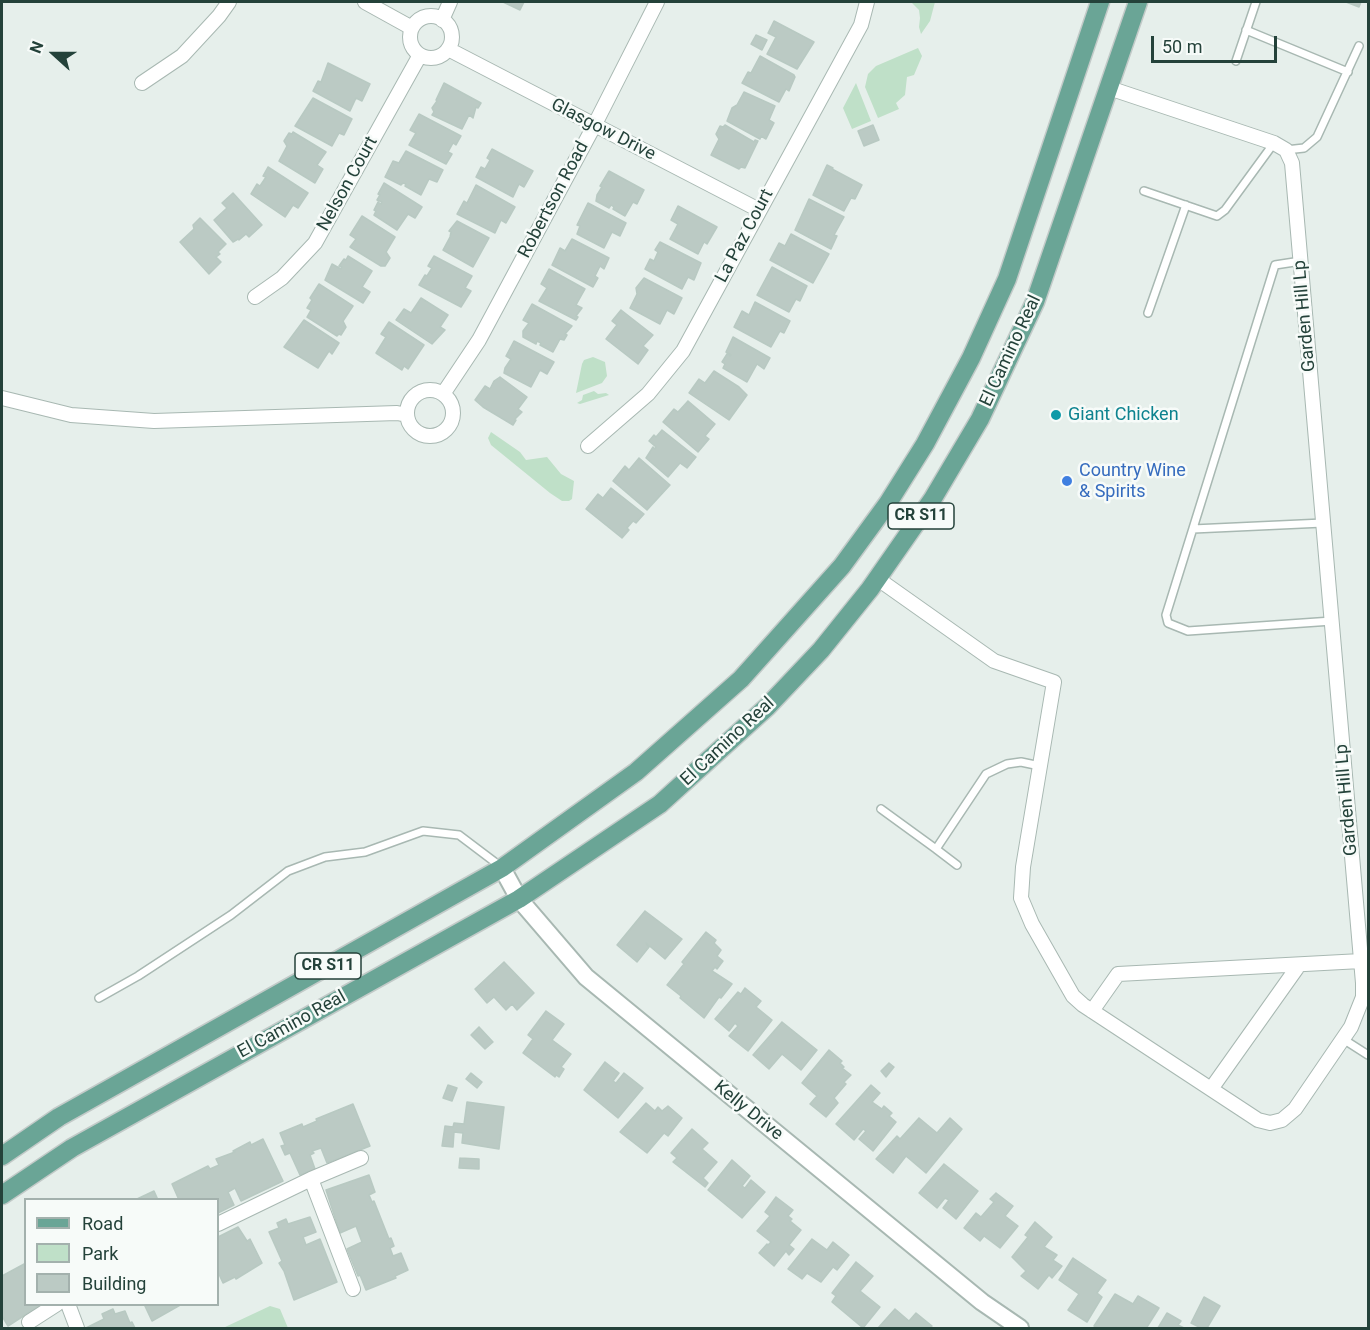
<!DOCTYPE html>
<html>
<head>
<meta charset="utf-8">
<style>
	body { margin:0 }
	#map { position:relative; width:1370px; height:1330px; overflow:hidden; background:#e6efeb; font-family:Roboto,sans-serif }
	canvas { display:block }
	.frame { position:absolute; inset:0; border:3px solid #24423a; pointer-events:none }
	.legend { position:absolute; left:24px; top:1198px; width:195px; height:108px; box-sizing:border-box; background:#f7fbf9; border:2px solid #a3b1ad; margin:0; padding:8px 10px; list-style:none; font-size:18px; color:#24423a }
	.legend li { display:flex; align-items:center; gap:12px; height:30px }
	.legend b { width:30px; border:2px solid #a3b1ad }
	.north { position:absolute; left:24px; top:24px; width:60px; height:60px; -webkit-text-stroke:4px #f7fbf9; paint-order:stroke; rotate:291deg; font-size:16px; font-weight:700; line-height:24px; text-align:center; color:#24423a }
	.north::after { content:''; display:block; margin:auto; width:21px; height:27px; background:#24423a; clip-path:polygon(50% 0,100% 100%,50% 72%,0 100%) }
	.scale { position:absolute; left:1151px; top:36px; width:126px; height:27px; box-sizing:border-box; border:3px solid #24423a; border-top:0; padding-left:8px; font-size:18px; line-height:21px; white-space:nowrap; color:#24423a; -webkit-text-stroke:4px #f7fbf9; paint-order:stroke }
</style>
</head>
<body>
<div id="map">
<canvas width="1370" height="1330"></canvas>
<div class="frame"></div>
<ul class="legend">
<li><b style="height:8px;background:#6aa596"></b>Road</li>
<li><b style="height:16px;background:#bfe0c8"></b>Park</li>
<li><b style="height:16px;background:#bbcac4"></b>Building</li>
</ul>
<div class="north">N</div>
<div class="scale">50 m</div>
</div>
<script>
const ctx = document.querySelector('canvas').getContext('2d');
ctx.lineJoin = 'round';
function fill(path, color) {
  ctx.fillStyle = color;
  ctx.fill(path, 'evenodd');
}
function poly(rows) {
  const path = new Path2D();
  for (const r of rows) {
    if (r.length === 3) {
      path.moveTo(r[0] + r[2], r[1]);
      path.arc(r[0], r[1], r[2], 0, 2 * Math.PI);
      continue;
    }
    path.moveTo(r[0], r[1]);
    for (let i = 2; i < r.length; i += 2) path.lineTo(r[i], r[i + 1]);
  }
  return path;
}
function trace(path, color, width, dash) {
  ctx.strokeStyle = color;
  ctx.lineWidth = width;
  ctx.lineCap = dash ? 'butt' : 'round';
  ctx.setLineDash(dash || []);
  ctx.stroke(path);
}
function write(font, color, halo, rows, align = 'center') {
  ctx.font = font + ' Roboto,sans-serif';
  ctx.lineWidth = 5;
  ctx.setLineDash([]);
  ctx.textBaseline = 'middle';
  ctx.strokeStyle = halo;
  ctx.fillStyle = color;
  for (const [text, x, y, turn = 0] of rows) {
    ctx.save();
    ctx.translate(x, y);
    ctx.rotate((+turn || 0) * Math.PI / 180);
    ctx.textAlign = isNaN(turn) ? turn : align;
    if (halo) ctx.strokeText(text, 0, 0);
    ctx.fillText(text, 0, 0);
    ctx.restore();
  }
}
fill(poly([
	[911,2,935,2,930,21,921,34,919,27,920,18,919,10],
	[918,48,922,56,914,75,907,77,905,95,896,103,899,109,878,118,865,87,868,74,876,66],
	[856,83,871,121,852,129,843,108],
	[593,357,605,362,607,376,602,383,576,393,582,364,584,360],
	[594,391,598,394,606,393,609,395,580,404,577,403,582,400,583,395],
	[491,432,520,452,526,460,547,457,561,474,574,481,572,499,569,501,562,501,550,493,491,445,488,438],
	[270,1306,280,1309,288,1328,223,1328]
]), '#bfe0c8');
const building = poly([
	[503,2,524,2,520,10,503,2],
	[1346,2,1361,2,1359,7,1346,2],
	[774,21,814,42,797,69,767,54,776,37,768,33,774,21],
	[756,35,767,40,762,50,751,44,756,35],
	[760,56,794,75,795,77,789,91,786,89,779,102,742,83,748,72,751,73,760,56],
	[328,63,370,84,362,101,356,98,350,111,313,91,318,81,321,82,328,63],
	[444,83,481,103,478,108,476,107,473,118,469,115,462,129,432,115,434,112,432,108,437,101,436,100,444,83],
	[744,92,775,106,769,120,774,123,766,139,761,136,760,139,727,121,732,108,737,105,744,92],
	[313,98,352,119,344,135,339,133,332,146,295,126,313,98],
	[419,114,461,136,456,145,453,143,448,152,452,154,446,164,409,145,416,133,410,130,419,114],
	[725,125,754,142,755,140,758,141,745,168,741,167,739,169,711,155,719,139,716,134,720,126,723,127,725,125],
	[873,125,879,140,864,146,858,131,873,125],
	[293,132,326,152,317,165,323,169,315,183,279,161,287,146,284,141,289,133,292,134,293,132],
	[492,149,533,171,524,187,519,184,513,197,476,177,481,167,485,169,490,160,487,158,492,149],
	[406,151,443,170,437,182,429,179,421,195,405,186,406,184,403,183,401,185,385,177,393,161,399,163,406,151],
	[827,165,833,168,832,169,862,185,855,199,851,198,844,211,813,195,827,165],
	[268,167,308,193,298,208,293,205,285,217,251,194,257,184,260,186,266,177,263,176,268,167],
	[609,171,644,190,637,204,633,202,625,216,613,209,614,207,611,205,609,208,596,201,597,195,602,187,600,186,609,171],
	[384,183,422,207,415,218,408,214,397,230,374,215,376,211,374,210,378,202,381,204,382,202,377,200,380,195,378,194,384,183],
	[476,185,515,207,506,223,501,220,495,233,457,214,464,201,467,203,476,185],
	[233,193,262,225,249,237,246,234,239,240,238,239,233,242,214,220,227,208,222,203,233,193],
	[809,199,844,217,834,235,837,236,831,249,795,230,809,199],
	[588,203,626,223,620,236,612,232,604,248,577,234,580,226,577,225,588,203],
	[678,206,717,227,707,244,704,242,698,254,670,239,678,224,671,220,678,206],
	[362,216,395,237,386,252,390,258,385,266,381,266,350,247,356,239,350,235,362,216],
	[200,218,226,244,218,252,220,254,216,257,221,262,209,274,180,242,194,229,193,225,200,218],
	[457,221,489,238,473,267,443,250,450,237,451,232,449,231,457,221],
	[791,234,829,254,813,283,770,260,779,243,785,246,791,234],
	[572,239,609,258,604,269,600,266,595,276,598,278,593,287,552,265,560,248,565,251,572,239],
	[660,242,701,263,694,280,688,277,682,289,645,269,650,259,654,261,658,252,655,250,660,242],
	[348,256,372,271,362,287,370,292,363,303,325,280,332,264,341,269,342,267,339,266,344,259,346,260,348,256],
	[434,256,472,276,465,288,471,291,461,307,419,285,425,275,427,276,432,268,428,266,434,256],
	[772,267,807,286,800,301,796,299,789,312,757,295,772,267],
	[549,269,585,289,576,305,582,308,576,316,578,317,576,320,539,301,547,288,541,284,549,269],
	[644,278,682,298,674,314,667,310,660,324,630,308,637,294,636,288,644,278],
	[319,284,353,306,343,321,346,327,341,335,339,334,337,336,307,317,311,310,307,308,312,300,310,298,319,284],
	[421,298,448,315,440,327,445,330,432,344,396,320,404,309,411,313,421,298],
	[755,302,790,321,784,333,780,331,771,347,734,327,742,311,749,315,755,302],
	[532,304,572,326,565,334,567,335,564,340,560,339,553,352,540,345,541,343,537,341,536,344,523,337,523,331,529,323,523,320,532,304],
	[621,310,653,335,643,346,648,350,638,364,606,339,617,325,612,321,621,310],
	[304,320,339,343,332,354,329,351,318,368,284,347,304,320],
	[389,322,424,345,408,369,404,366,402,370,376,353,386,337,381,334,389,322],
	[733,337,770,358,764,369,757,364,747,382,723,368,725,364,722,362,727,354,730,356,731,355,726,352,733,337],
	[514,341,554,362,547,374,540,370,531,387,504,373,505,368,511,359,506,356,514,341],
	[714,371,739,387,747,395,729,420,689,393,699,379,705,383,714,371],
	[500,377,527,397,518,409,522,412,515,419,516,420,513,425,483,407,475,400,485,386,490,389,494,381,500,377],
	[688,401,715,424,705,436,709,439,698,452,663,422,674,409,678,412,688,401],
	[662,430,696,457,687,468,680,463,668,477,646,458,653,447,655,449,656,447,649,441,654,435,656,437,662,430],
	[639,458,670,485,647,510,613,481,625,466,629,470,639,458],
	[611,488,644,514,636,523,633,521,627,528,629,530,622,538,586,509,598,494,603,498,611,488],
	[645,911,682,939,665,959,646,943,649,947,637,962,617,945,645,911],
	[706,932,716,940,714,943,721,950,717,956,723,961,717,969,715,967,712,971,732,984,721,998,719,997,704,1018,680,998,681,996,667,985,684,964,682,962,706,932],
	[504,962,534,993,517,1010,512,1004,506,1010,494,997,487,1003,475,989,504,962],
	[745,988,761,1001,756,1007,772,1020,748,1051,729,1036,738,1026,735,1023,729,1031,715,1019,738,992,741,994,745,988],
	[546,1011,564,1024,552,1040,571,1054,561,1067,564,1069,559,1077,556,1075,555,1077,523,1053,533,1039,528,1035,546,1011],
	[782,1022,817,1050,801,1070,782,1054,769,1069,753,1055,782,1022],
	[479,1027,493,1042,485,1049,471,1035,479,1027],
	[829,1050,842,1061,840,1063,844,1067,842,1068,851,1075,844,1082,846,1084,834,1098,838,1103,826,1117,810,1104,817,1096,802,1083,829,1050],
	[605,1062,619,1073,613,1081,616,1083,624,1073,643,1088,618,1118,584,1090,605,1062],
	[889,1063,894,1067,886,1077,881,1071,889,1063],
	[471,1073,482,1082,477,1088,466,1079,471,1073],
	[448,1085,457,1088,452,1101,443,1098,448,1085],
	[871,1085,880,1093,872,1102,882,1109,884,1106,892,1113,889,1116,896,1122,873,1151,859,1139,866,1131,863,1129,854,1140,836,1124,871,1085],
	[467,1102,504,1107,499,1149,462,1143,463,1133,454,1132,453,1147,442,1146,445,1126,453,1127,454,1123,464,1124,467,1102],
	[646,1103,655,1111,658,1107,662,1111,668,1106,682,1118,668,1136,664,1133,647,1153,620,1132,646,1103],
	[353,1104,370,1146,327,1163,321,1148,312,1151,314,1153,310,1155,315,1169,300,1175,290,1153,285,1155,281,1146,285,1145,280,1133,302,1124,303,1127,317,1121,316,1119,353,1104],
	[919,1118,937,1133,950,1118,962,1129,926,1173,906,1156,893,1173,876,1159,897,1136,900,1139,919,1118],
	[692,1129,708,1143,702,1149,717,1162,703,1178,708,1183,705,1187,673,1162,677,1158,671,1153,692,1129],
	[263,1139,283,1181,241,1201,235,1188,228,1192,234,1205,218,1213,218,1200,179,1200,172,1184,208,1166,210,1169,219,1165,216,1159,235,1152,233,1151,250,1142,251,1145,263,1139],
	[460,1158,479,1159,479,1169,459,1168,460,1158],
	[732,1160,750,1176,742,1186,745,1188,751,1180,765,1192,742,1218,708,1190,732,1160],
	[944,1164,978,1191,956,1219,943,1208,949,1200,945,1198,937,1208,919,1193,944,1164],
	[369,1175,375,1192,369,1195,372,1202,374,1201,389,1239,391,1238,394,1246,390,1248,393,1256,401,1253,408,1270,395,1276,396,1278,366,1290,360,1275,358,1276,347,1249,362,1242,356,1226,340,1233,326,1190,369,1175],
	[154,1191,158,1200,137,1200,137,1199,154,1191],
	[996,1193,1013,1206,1005,1216,1018,1226,1000,1248,984,1236,980,1241,964,1228,976,1213,981,1217,994,1202,990,1199,996,1193],
	[776,1197,793,1210,788,1216,792,1219,790,1221,801,1230,789,1245,794,1249,789,1255,786,1251,774,1266,759,1253,767,1244,768,1245,771,1242,757,1231,770,1216,765,1212,776,1197],
	[310,1217,316,1232,303,1237,306,1245,320,1239,337,1282,294,1300,284,1271,279,1263,282,1261,269,1232,279,1228,277,1223,286,1219,288,1224,310,1217],
	[1035,1222,1052,1237,1044,1247,1057,1255,1053,1260,1062,1266,1052,1278,1049,1275,1038,1289,1021,1276,1026,1271,1012,1257,1028,1237,1025,1235,1035,1222],
	[238,1227,247,1241,250,1239,262,1263,236,1279,235,1277,223,1283,218,1272,218,1237,238,1227],
	[812,1239,827,1250,833,1242,849,1255,837,1270,833,1267,821,1282,807,1273,802,1279,788,1269,812,1239],
	[1073,1258,1106,1280,1097,1293,1102,1297,1087,1322,1068,1310,1079,1294,1059,1280,1073,1258],
	[856,1262,873,1276,860,1291,880,1307,863,1328,832,1302,836,1296,832,1293,856,1262],
	[26,1263,26,1304,42,1304,8,1326,2,1316,2,1276,26,1263],
	[1115,1294,1133,1304,1138,1296,1159,1308,1147,1327,1098,1328,1094,1326,1115,1294],
	[1204,1297,1220,1306,1207,1328,1201,1328,1191,1323,1204,1297],
	[144,1304,182,1304,152,1321,144,1304],
	[113,1309,115,1314,125,1311,130,1323,132,1322,135,1328,86,1328,104,1319,102,1314,113,1309],
	[895,1309,909,1321,916,1313,932,1326,930,1328,878,1328,895,1309],
	[1167,1313,1181,1321,1178,1325,1184,1328,1158,1328,1167,1313]
]);
fill(building, '#bbcac4');
trace(building, '#b8c9c2', 1.5);
const service = poly([
	[1246,30,1348,72],
	[1236,61,1256,2],
	[1286,150,1304,148,1317,137,1359,46],
	[1144,191,1217,216,1225,210,1274,143],
	[1301,261,1275,265,1166,615,1168,623,1188,631,1332,621],
	[1148,313,1186,205],
	[1193,529,1323,523],
	[881,809,936,849,986,774,1007,764,1021,762,1040,766],
	[936,849,957,865],
	[99,998,138,976,231,915,288,871,325,857,365,852,423,831,459,835,500,866],
	[1343,1039,1368,1055]
]);
const minor = poly([
	[365,2,412,28],
	[431,37,21],
	[442,20,450,2],
	[448,49,759,210],
	[142,83,182,56,219,16,229,2],
	[255,297,282,278,315,243,420,55],
	[430,413,23],
	[443,394,479,340,594,126,657,2],
	[2,398,71,415,154,421,397,413,407,415],
	[588,446,648,394,683,351,861,25,867,2],
	[878,579,994,661,1054,682,1023,867,1021,898,1032,924,1073,996,1083,1005,1258,1120,1270,1123,1282,1120,1295,1109,1351,1027,1363,997,1363,983,1292,163,1286,150,1274,143,1109,88],
	[1092,1011,1118,974,1361,961],
	[1211,1089,1299,965],
	[311,1179,353,1289],
	[218,1224,311,1179,361,1158],
	[68,1304,77,1328],
	[29,1322,57,1304]
]);
const tertiary = poly([
	[502,868,519,899,586,977,982,1302,1020,1328]
]);
const primary = poly([
	[2,1156,59,1117,502,868,636,772,741,679,842,566,888,503,925,444,971,358,1007,279,1100,2],
	[2,1195,72,1148,519,899,660,804,767,707,821,650,870,589,932,500,980,419,1035,302,1138,2]
]);
trace(service, '#a8b8b2', 10);
trace(minor, '#a8b8b2', 16);
trace(tertiary, '#a8b8b2', 20);
trace(primary, '#c2cac8', 21);
trace(service, '#fff', 7);
trace(minor, '#fff', 14);
trace(tertiary, '#fff', 16);
trace(primary, '#6aa596', 18);
for (const [x, y, r, color] of [
	[1056,415,6,"#0f9aa8"],
	[1067,481,6,"#3f7fe0"]
]) {
  const dot = new Path2D();
  dot.arc(x, y, r, 0, 2 * Math.PI);
  ctx.fillStyle = color;
  ctx.fill(dot);
  trace(dot, '#f7fbf9', 2);
}
for (const [x, y, w] of [
	[921,516,66],
	[328,966,66]
]) {
  const box = new Path2D();
  box.roundRect(x - w / 2, y - 13, w, 26, 4.5);
  ctx.fillStyle = '#f7fbf9';
  ctx.fill(box);
  trace(box, '#24423a', 1.5);
}
write('bold 16px', '#24423a', null, [
	["CR S11",921,516],
	["CR S11",328,966]
]);
write('18px', '#24423a', '#f7fbf9', [
	["Glasgow Drive",603,130,27],
	["Nelson Court",348,184,-61],
	["Robertson Road",554,200,-62],
	["La Paz Court",745,236,-62],
	["Garden Hill Lp",1305,316,-95],
	["El Camino Real",1011,351,-65],
	["El Camino Real",728,742,-43],
	["Garden Hill Lp",1347,800,-95],
	["El Camino Real",292,1025,-29],
	["Kelly Drive",748,1111,39]
]);
write('18px', '#0d838f', '#f7fbf9', [
	["Giant Chicken",1068,415]
], 'left');
write('18px', '#366cbe', '#f7fbf9', [
	["Country Wine",1079,471],
	["& Spirits",1079,492]
], 'left');
</script>
</body>
</html>
